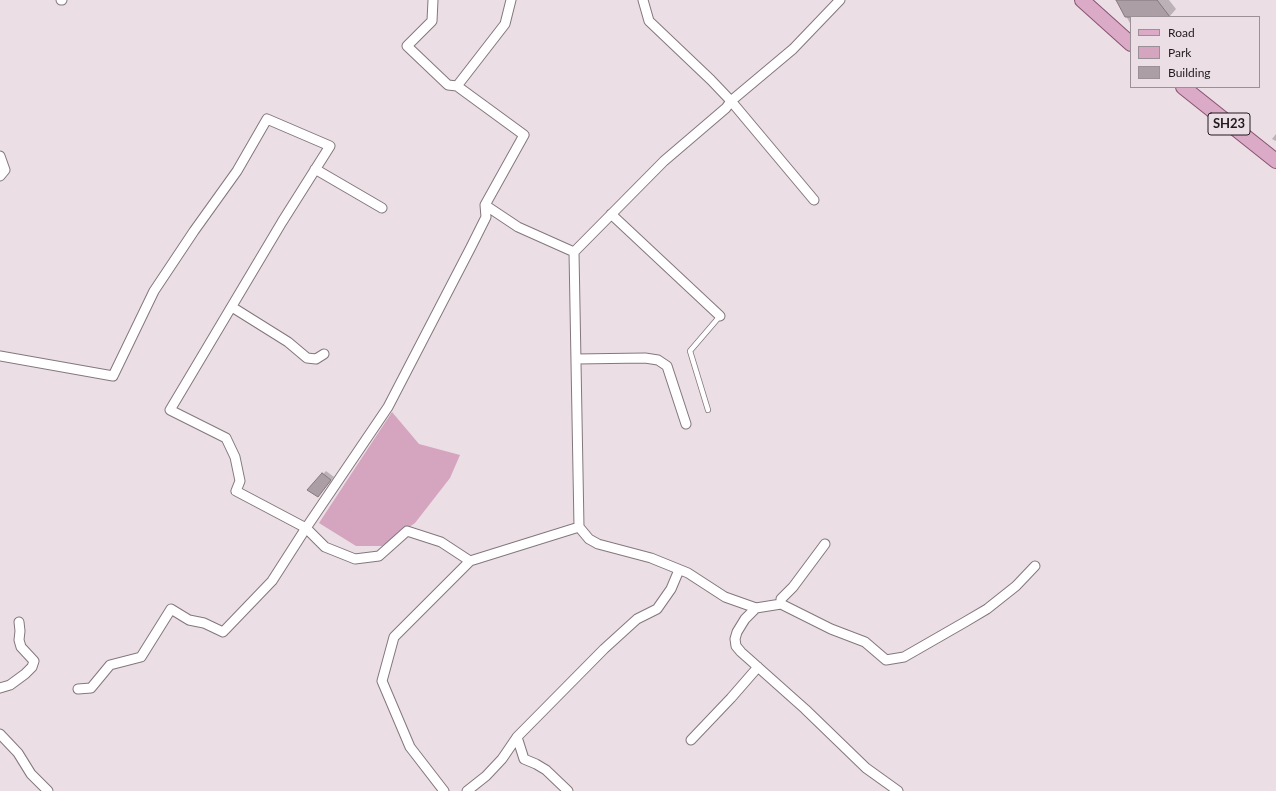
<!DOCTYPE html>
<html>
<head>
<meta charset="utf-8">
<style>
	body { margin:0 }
	#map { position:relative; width:1276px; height:791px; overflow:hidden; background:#ebdee5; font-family:Lato,sans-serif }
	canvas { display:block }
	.legend { position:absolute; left:1130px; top:16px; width:130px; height:72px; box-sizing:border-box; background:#ebdee5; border:1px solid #9a9095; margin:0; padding:5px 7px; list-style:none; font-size:12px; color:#201b1e }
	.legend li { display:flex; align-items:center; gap:8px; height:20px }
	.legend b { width:20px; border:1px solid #9a9095 }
</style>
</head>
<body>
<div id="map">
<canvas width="1276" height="791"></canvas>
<ul class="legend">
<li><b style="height:5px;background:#daaac6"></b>Road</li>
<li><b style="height:11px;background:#d5a4bf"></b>Park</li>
<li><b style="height:11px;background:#ab9fa5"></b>Building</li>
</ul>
</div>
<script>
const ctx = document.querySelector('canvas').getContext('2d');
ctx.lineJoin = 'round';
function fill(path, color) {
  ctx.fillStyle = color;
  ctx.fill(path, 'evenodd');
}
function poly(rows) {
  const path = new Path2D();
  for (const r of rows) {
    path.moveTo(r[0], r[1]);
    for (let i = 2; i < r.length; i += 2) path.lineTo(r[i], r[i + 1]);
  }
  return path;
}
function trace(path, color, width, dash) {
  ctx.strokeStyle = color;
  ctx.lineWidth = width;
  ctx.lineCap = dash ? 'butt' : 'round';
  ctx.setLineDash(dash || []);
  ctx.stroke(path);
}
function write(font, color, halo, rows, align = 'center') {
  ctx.font = font + ' Lato,sans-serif';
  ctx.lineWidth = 3;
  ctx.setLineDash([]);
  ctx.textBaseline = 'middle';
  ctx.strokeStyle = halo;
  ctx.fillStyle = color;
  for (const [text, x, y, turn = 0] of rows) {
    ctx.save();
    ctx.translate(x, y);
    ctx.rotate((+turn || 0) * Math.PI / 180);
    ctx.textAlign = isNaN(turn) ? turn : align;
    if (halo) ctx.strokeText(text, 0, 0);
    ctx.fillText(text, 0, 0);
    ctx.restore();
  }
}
fill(poly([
	[392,412,419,444,460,455,450,478,415,523,382,546,356,546,319,523]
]), '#d5a4bf');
fill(poly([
	[1117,0,1169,0,1176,9,1170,16,1166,17,1131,17,1131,25],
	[1276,134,1276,141,1272,139],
	[326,471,334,477,321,493,323,474]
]), '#0003');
const building = poly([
	[1116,0,1157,0,1170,17,1125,17,1116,0],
	[322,473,331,480,318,497,307,490,322,473]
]);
fill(building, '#ab9fa5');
trace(building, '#84787f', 1);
const service = poly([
	[708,410,690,351,720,316]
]);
const minor = poly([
	[61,0,62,0],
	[433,0,432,21,407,46,448,85,457,86],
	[0,156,5,170,0,176],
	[315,169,382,208],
	[814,200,731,101,793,49,840,0],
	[485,205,518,227,574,252],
	[611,214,720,316],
	[232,307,288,342,307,358,316,359,324,354],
	[0,356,113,376,154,291,194,231,237,171,267,119,330,146,282,222,170,410,226,438,235,457,240,481,236,491,306,528,272,581,223,632,204,623,189,620,171,609,141,657,110,665,91,688,78,689],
	[576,359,645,358,658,360,667,366,686,424],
	[579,527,589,539,598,544,651,558,688,573,725,597,756,608,745,619,737,632,735,639,736,646,741,652,805,709,866,768,898,791],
	[470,561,441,542,407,531,379,556,355,559,325,547,306,528,388,407,471,247,486,217,485,205,524,135,457,86,505,24,511,0],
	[781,604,781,599,793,587,825,544],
	[756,608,781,604,831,629,865,642,886,660,904,657,965,622,987,609,1016,586,1035,566],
	[0,688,10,685,25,674,32,667,34,661,21,647,19,640,20,631,19,622],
	[0,734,18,753,31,774,48,791],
	[517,737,524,759,536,764,546,770,568,791],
	[691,740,731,698,758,667],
	[444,791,410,747,382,681,394,637,470,561,579,527,574,252,664,161,726,108,731,101,711,80,649,21,643,0],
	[467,791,486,776,502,759,517,737,604,649,637,619,657,609,671,589,679,570]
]);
const primary = poly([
	[1082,0,1131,44],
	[1183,87,1276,161]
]);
trace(service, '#83777d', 6);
trace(minor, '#83777d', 11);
trace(primary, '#895372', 16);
trace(service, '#fff', 4.5);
trace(minor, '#fff', 9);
trace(primary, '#daaac6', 14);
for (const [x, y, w] of [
	[1229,124,42]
]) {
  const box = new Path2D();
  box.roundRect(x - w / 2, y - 11, w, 22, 3);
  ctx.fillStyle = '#ebdee5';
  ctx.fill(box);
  trace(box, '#201b1e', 1);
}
write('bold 13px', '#201b1e', null, [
	["SH23",1229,124]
]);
</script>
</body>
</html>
